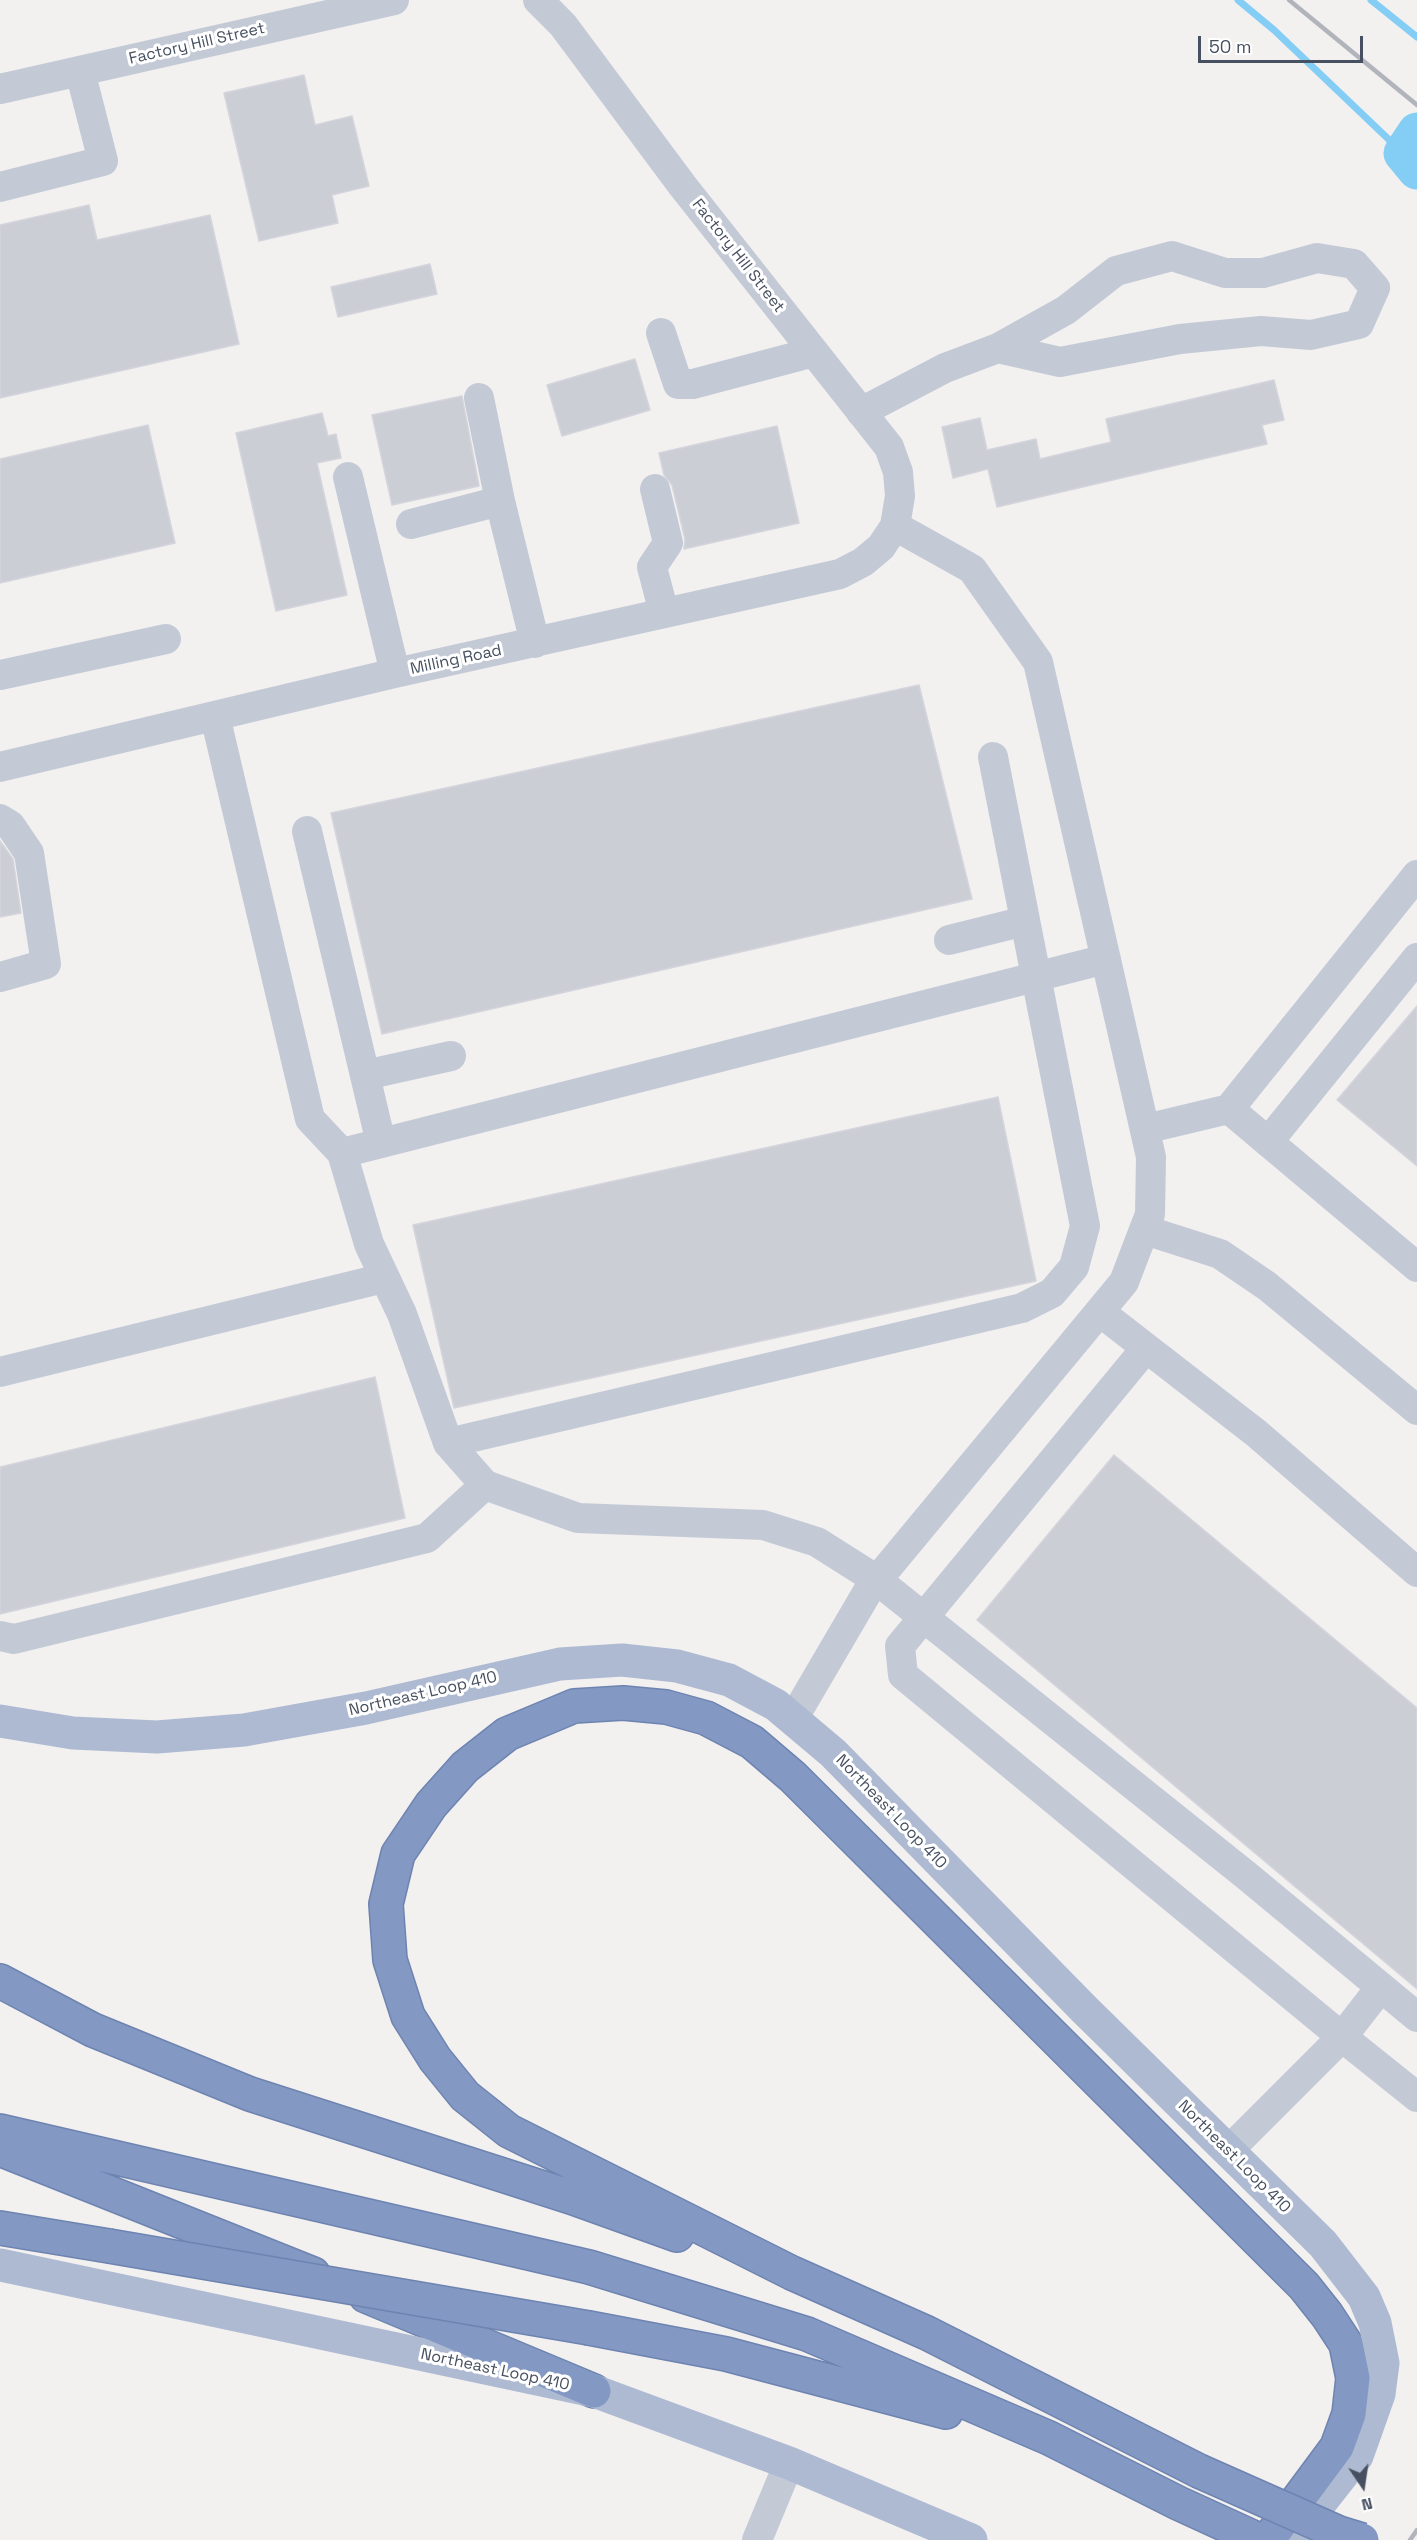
<!DOCTYPE html>
<html>
<head>
<meta charset="utf-8">
<style>
	body { margin:0 }
	#map { position:relative; width:1417px; height:2540px; overflow:hidden; background:#f3f0f0; font-family:"Space Grotesk",sans-serif }
	canvas { display:block }
	.north { position:absolute; left:1333px; top:2456px; width:60px; height:60px; -webkit-text-stroke:4px #fff; paint-order:stroke; rotate:167deg; font-size:16px; font-weight:700; line-height:24px; text-align:center; color:#465060 }
	.north::after { content:''; display:block; margin:auto; width:21px; height:27px; background:#465060; clip-path:polygon(50% 0,100% 100%,50% 72%,0 100%) }
	.scale { position:absolute; left:1198px; top:36px; width:165px; height:27px; box-sizing:border-box; border:3px solid #465060; border-top:0; padding-left:8px; font-size:18px; line-height:21px; white-space:nowrap; color:#465060; -webkit-text-stroke:4px #fff; paint-order:stroke }
</style>
</head>
<body>
<div id="map">
<canvas width="1417" height="2540"></canvas>
<div class="north">N</div>
<div class="scale">50 m</div>
</div>
<script>
const ctx = document.querySelector('canvas').getContext('2d');
ctx.lineJoin = 'round';
function poly(rows) {
  const path = new Path2D();
  for (const r of rows) {
    path.moveTo(r[0], r[1]);
    for (let i = 2; i < r.length; i += 2) path.lineTo(r[i], r[i + 1]);
  }
  return path;
}
function trace(path, color, width, dash) {
  ctx.strokeStyle = color;
  ctx.lineWidth = width;
  ctx.lineCap = dash ? 'butt' : 'round';
  ctx.setLineDash(dash || []);
  ctx.stroke(path);
}
function fill(path, color) {
  ctx.fillStyle = color;
  ctx.fill(path, 'evenodd');
}
function write(font, color, halo, rows, align = 'center') {
  ctx.font = font + ' "Space Grotesk",sans-serif';
  ctx.lineWidth = 6;
  ctx.setLineDash([]);
  ctx.textBaseline = 'middle';
  ctx.strokeStyle = halo;
  ctx.fillStyle = color;
  for (const [text, x, y, turn = 0] of rows) {
    ctx.save();
    ctx.translate(x, y);
    ctx.rotate((+turn || 0) * Math.PI / 180);
    ctx.textAlign = isNaN(turn) ? turn : align;
    if (halo) ctx.strokeText(text, 0, 0);
    ctx.fillText(text, 0, 0);
    ctx.restore();
  }
}
trace(poly([
	[1238,0,1274,30,1403,153],
	[1371,0,1417,37]
]), '#84cdf5', 7);
trace(poly([
	[1417,132,1403,153,1417,170]
]), '#84cdf5', 39);
const building = poly([
	[304,75,315,125,352,116,369,186,332,195,338,223,259,241,224,93,304,75],
	[89,205,97,240,210,215,239,344,0,398,0,225,89,205],
	[430,264,437,294,338,317,331,287,430,264],
	[635,359,650,410,562,436,547,385,635,359],
	[1274,380,1284,420,1262,425,1267,444,997,507,988,469,953,478,942,427,980,418,987,450,1036,439,1040,459,1111,442,1106,419,1274,380],
	[462,396,479,486,392,505,372,415,462,396],
	[322,413,328,436,336,434,341,458,317,463,347,595,276,611,236,433,322,413],
	[148,425,175,543,0,583,0,459,148,425],
	[777,426,799,523,684,549,685,539,672,485,664,475,659,453,777,426],
	[919,685,972,899,382,1034,331,813,919,685],
	[0,841,13,859,21,913,0,917,0,841],
	[1417,1006,1417,1166,1337,1100,1417,1006],
	[998,1097,1036,1281,454,1408,413,1225,998,1097],
	[375,1377,405,1518,0,1614,0,1467,375,1377],
	[1114,1455,1417,1708,1417,1989,977,1620,1114,1455]
]);
fill(building, '#ccced6');
trace(building, '#d4d5dc', 1.5);
const highway = poly([
	[0,1981,93,2030,250,2094,571,2197,677,2235],
	[0,2131,589,2267,807,2334,1049,2438,1178,2503,1259,2540],
	[0,2149,313,2274],
	[0,2228,109,2246],
	[366,2296,594,2391],
	[589,2328,726,2354,946,2412],
	[1199,2471,927,2333,792,2273,509,2131,465,2096,435,2059,408,2016,390,1960,386,1904,398,1854,431,1805,465,1767,507,1734,574,1706,623,1703,666,1707,706,1718,752,1742,793,1777,1304,2286,1327,2315,1346,2344,1353,2378,1349,2414,1337,2447,1268,2540]
]);
trace(highway, '#6e84b0', 36);
trace(poly([
	[0,89,394,0],
	[0,187,103,161,80,71],
	[661,333,678,384,693,384,814,352],
	[479,398,500,501],
	[861,412,945,368,998,348,1066,310,1116,271,1172,256,1225,273,1263,273,1317,258,1354,264,1375,288,1359,324,1311,335,1261,331,1180,339,1060,362,998,348],
	[348,477,395,673],
	[655,489,668,543,652,567,664,613],
	[411,524,500,501,535,643],
	[0,675,166,639],
	[215,716,310,1119,342,1153],
	[0,767,395,673,840,574,863,562,881,547,895,526,900,496,898,472,889,447,682,185,563,25,538,0],
	[0,819,10,825,29,853,46,964,0,977],
	[307,831,381,1143],
	[949,940,1025,921],
	[1106,959,342,1153,369,1244,402,1314,448,1443,485,1485,578,1518,763,1525,817,1542,877,1580,1247,1876,1417,2017],
	[365,1075,451,1056],
	[1229,1109,1417,1267],
	[1145,1129,1229,1109,1417,875],
	[1268,1142,1417,958],
	[1145,1230,1220,1254,1267,1286,1417,1410],
	[1100,1312,1256,1433,1417,1572],
	[1146,1348,900,1646,903,1675,1342,2037,1381,1987],
	[0,1372,384,1278],
	[448,1443,1022,1308,1052,1293,1074,1267,1085,1226,993,757],
	[0,1636,14,1639,427,1538,485,1485],
	[793,1719,868,1591,1124,1282,1150,1214,1151,1157,1038,662,972,569,895,526],
	[1228,2151,1342,2037,1417,2097],
	[757,2540,789,2463]
]), '#c3cad6', 30);
trace(poly([
	[0,1721,73,1733,157,1737,244,1730,366,1708,560,1664,622,1660,677,1666,729,1680,776,1705,833,1753,1084,2009,1323,2244,1364,2297,1375,2323,1383,2363,1379,2394,1357,2456,1291,2540],
	[0,2265,594,2391,789,2463,971,2540]
]), '#adbad2', 33);
trace(highway, '#8399c4', 33);
trace(poly([
	[1289,0,1417,105],
	[1410,2540,1417,2530]
]), '#b2b4bb', 4.5);
const highwayBridge = poly([
	[109,2246,589,2328],
	[1199,2471,1339,2533,1362,2540]
]);
trace(highwayBridge, '#6e84b0', 36, []);
trace(highwayBridge, '#8399c4', 33);
write('16px', '#465060', '#fff', [
	["Factory Hill Street",197,44,-13],
	["Factory Hill Street",738,256,52],
	["Milling Road",456,660,-12],
	["Northeast Loop 410",423,1694,-13],
	["Northeast Loop 410",891,1812,46],
	["Northeast Loop 410",1234,2157,45],
	["Northeast Loop 410",495,2370,12]
]);
</script>
</body>
</html>
